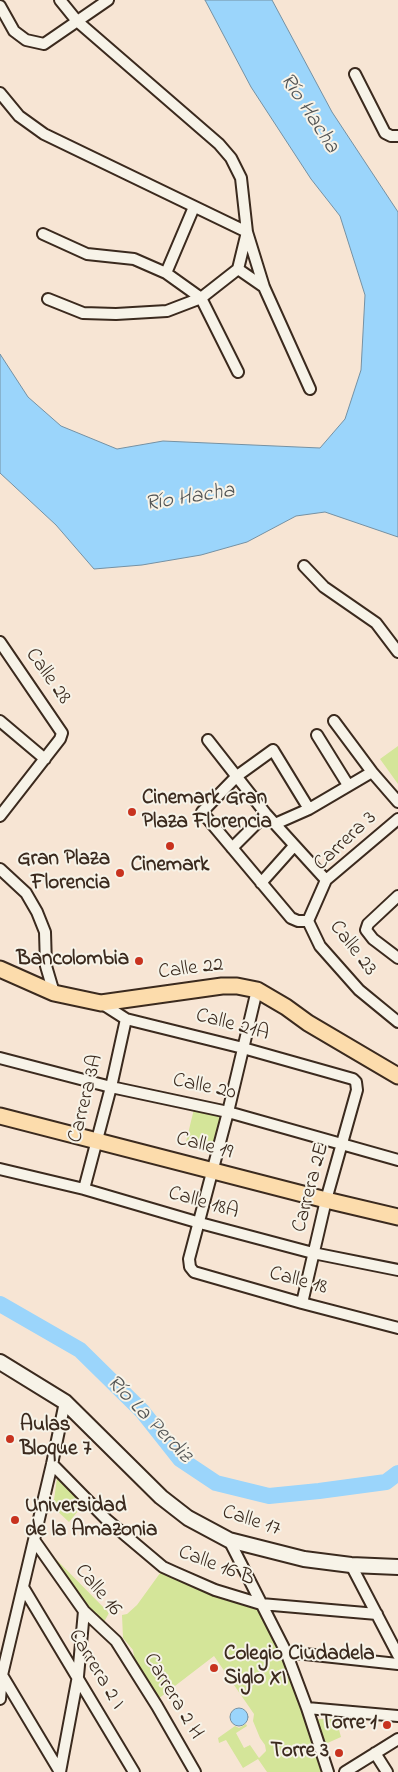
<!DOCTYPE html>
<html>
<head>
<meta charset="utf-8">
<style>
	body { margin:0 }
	canvas { display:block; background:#f7e5d4 }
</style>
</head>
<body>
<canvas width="398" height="1772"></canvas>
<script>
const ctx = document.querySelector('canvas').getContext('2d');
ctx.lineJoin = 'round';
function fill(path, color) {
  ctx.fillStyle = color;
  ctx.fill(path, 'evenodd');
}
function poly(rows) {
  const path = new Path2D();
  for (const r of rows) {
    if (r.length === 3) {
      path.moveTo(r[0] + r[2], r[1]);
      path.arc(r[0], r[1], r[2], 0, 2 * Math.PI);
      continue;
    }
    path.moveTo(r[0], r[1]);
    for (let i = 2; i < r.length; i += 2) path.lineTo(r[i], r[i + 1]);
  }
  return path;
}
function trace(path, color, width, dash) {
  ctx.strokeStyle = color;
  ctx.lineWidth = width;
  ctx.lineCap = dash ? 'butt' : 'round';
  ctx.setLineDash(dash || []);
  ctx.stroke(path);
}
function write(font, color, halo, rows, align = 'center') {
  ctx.font = font + ' "Indie Flower",sans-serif';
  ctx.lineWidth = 4;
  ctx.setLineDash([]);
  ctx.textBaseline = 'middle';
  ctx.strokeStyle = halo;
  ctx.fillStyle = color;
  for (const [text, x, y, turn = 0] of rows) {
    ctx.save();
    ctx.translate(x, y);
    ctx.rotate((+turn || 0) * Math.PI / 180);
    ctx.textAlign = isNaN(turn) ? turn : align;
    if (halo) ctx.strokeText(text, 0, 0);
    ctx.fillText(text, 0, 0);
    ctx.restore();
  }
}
fill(poly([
	[398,746,398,784,380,759],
	[194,1109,221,1116,212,1153,185,1146],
	[57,1478,83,1505,69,1522,53,1507],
	[44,1547,109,1613,103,1624,88,1611],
	[163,1569,260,1607,282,1653,326,1772,267,1772,258,1759,243,1768,226,1740,219,1743,218,1738,235,1726,239,1728,246,1724,247,1726,236,1733,244,1748,250,1745,259,1758,266,1751,265,1745,260,1738,253,1721,254,1714,214,1656,158,1699,135,1662,133,1650,123,1638,122,1615,127,1614,137,1605],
	[314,1719,336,1719,341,1737,323,1745]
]), '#d4e599');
const water = poly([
	[205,0,272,0,332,112,398,212,398,537,325,512,296,516,247,542,201,555,142,565,94,569,56,525,0,473,0,354,28,397,61,426,117,449,163,441,320,448,345,419,361,370,365,295,340,216,311,179,251,87,205,0],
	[239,1717,9]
]);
fill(water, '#9bd5fb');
trace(water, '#7591a3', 1);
trace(poly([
	[0,1304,80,1350,142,1411,180,1459,216,1483,269,1496,319,1491,386,1482,398,1473]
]), '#9bd5fb', 16);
const street = poly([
	[60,0,77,21,219,144,231,158,241,178,247,232,264,287,310,389],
	[0,6,14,31,26,40,44,44,108,0],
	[355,74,385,133,391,136,398,136],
	[0,93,19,116,44,134,247,232,238,269,201,298,167,311,116,314,83,313,48,299],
	[43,234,87,254,134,259,166,273,201,298,238,372],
	[238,269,264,287],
	[166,273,194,207],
	[304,566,324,587,376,623,398,652],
	[0,642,62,733,60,739,0,816],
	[0,721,45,759],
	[334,721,372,772,398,802],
	[317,735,348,785],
	[208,740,266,814,326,880],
	[275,824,309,809,372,772],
	[232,848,266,814],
	[0,869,26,893,37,912,45,932,46,966,54,993],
	[261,883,294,846],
	[398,896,368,924,366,930,373,939,398,958],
	[308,921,298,921,291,918,202,812,237,776,273,750,309,809],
	[308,921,326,880,398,819],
	[308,921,320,946,359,990,398,1022],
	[257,990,228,1112,189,1259,190,1267,194,1272,302,1303,398,1328],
	[101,1003,126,1019,243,1048,353,1079,356,1082,357,1090,326,1200,302,1303],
	[0,1058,111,1087,228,1112,398,1160],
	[0,1169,84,1189,200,1223,313,1253,398,1270],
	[84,1189,111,1087,126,1019],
	[52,1464,106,1519,163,1567,174,1572,215,1590,261,1604,377,1614],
	[34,1540,84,1611,116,1641,157,1706,195,1772],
	[229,1540,286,1652,307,1708,328,1772],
	[351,1565,398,1655],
	[23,1587,134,1772],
	[286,1652,398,1664],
	[2,1675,60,1772],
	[0,1699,2,1675,52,1464,65,1402],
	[307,1708,398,1716],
	[375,1753,387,1772],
	[60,1772,78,1676,84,1611],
	[345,1772,398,1739]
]);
const secondary = poly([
	[0,1362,65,1402,161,1497,188,1518,229,1540,304,1559,351,1565,398,1567]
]);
const primary = poly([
	[0,969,54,993,101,1003,222,986,237,986,257,990,286,1007,308,1023,398,1076],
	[0,1116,326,1200,398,1217]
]);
trace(street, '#3b2a1e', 14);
trace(secondary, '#3b2a1e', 18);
trace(primary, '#3b2a1e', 19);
trace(street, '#f7f3e8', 10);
trace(secondary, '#f7f3e8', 14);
trace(primary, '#fcdcac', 15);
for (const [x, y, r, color] of [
	[132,812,5,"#c8321e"],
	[170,846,5,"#c8321e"],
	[120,873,5,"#c8321e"],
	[139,961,5,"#c8321e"],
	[10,1439,5,"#c8321e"],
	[15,1520,5,"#c8321e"],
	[214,1668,5,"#c8321e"],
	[387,1725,5,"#c8321e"],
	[339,1753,5,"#c8321e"]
]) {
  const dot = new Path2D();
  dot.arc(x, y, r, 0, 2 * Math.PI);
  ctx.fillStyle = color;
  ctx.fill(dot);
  trace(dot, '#f7f3e8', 2);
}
write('21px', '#3b2a1e', '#f7f3e8', [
	["Calle 28",47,677,55],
	["Carrera 3",346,842,-43],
	["Calle 23",352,949,52],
	["Calle 22",191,970,-7],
	["Calle 21A",232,1026,15],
	["Calle 20",204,1088,12],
	["Carrera 3A",87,1099,-76],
	["Calle 19",204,1147,15],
	["Carrera 2E",312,1188,-75],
	["Calle 18A",203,1204,16],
	["Calle 18",298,1282,15],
	["Calle 17",251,1522,18],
	["Calle 16 B",216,1567,21],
	["Calle 16",97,1591,50],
	["Carrera 2 I",95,1670,59],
	["Carrera 2 H",172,1697,59]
]);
write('bold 21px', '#3b2a1e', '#f7f3e8', [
	["Cinemark Gran",142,800],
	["Plaza Florencia",142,824],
	["Gran Plaza",110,861,"right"],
	["Florencia",110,885,"right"],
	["Cinemark",170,867,"center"],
	["Bancolombia",129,961,"right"],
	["Aulas",20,1427],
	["Bloque 7",20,1451],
	["Universidad",25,1508],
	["de la Amazonia",25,1532],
	["Colegio Ciudadela",224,1656],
	["Siglo XI",224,1680],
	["Torre 1",377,1725,"right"],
	["Torre 3",329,1753,"right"]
], 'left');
write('italic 22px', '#535555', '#f7f3e8', [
	["Río Hacha",308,114,57],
	["Río Hacha",190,499,-9],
	["Río La Perdiz",148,1420,46]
]);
</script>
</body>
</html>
